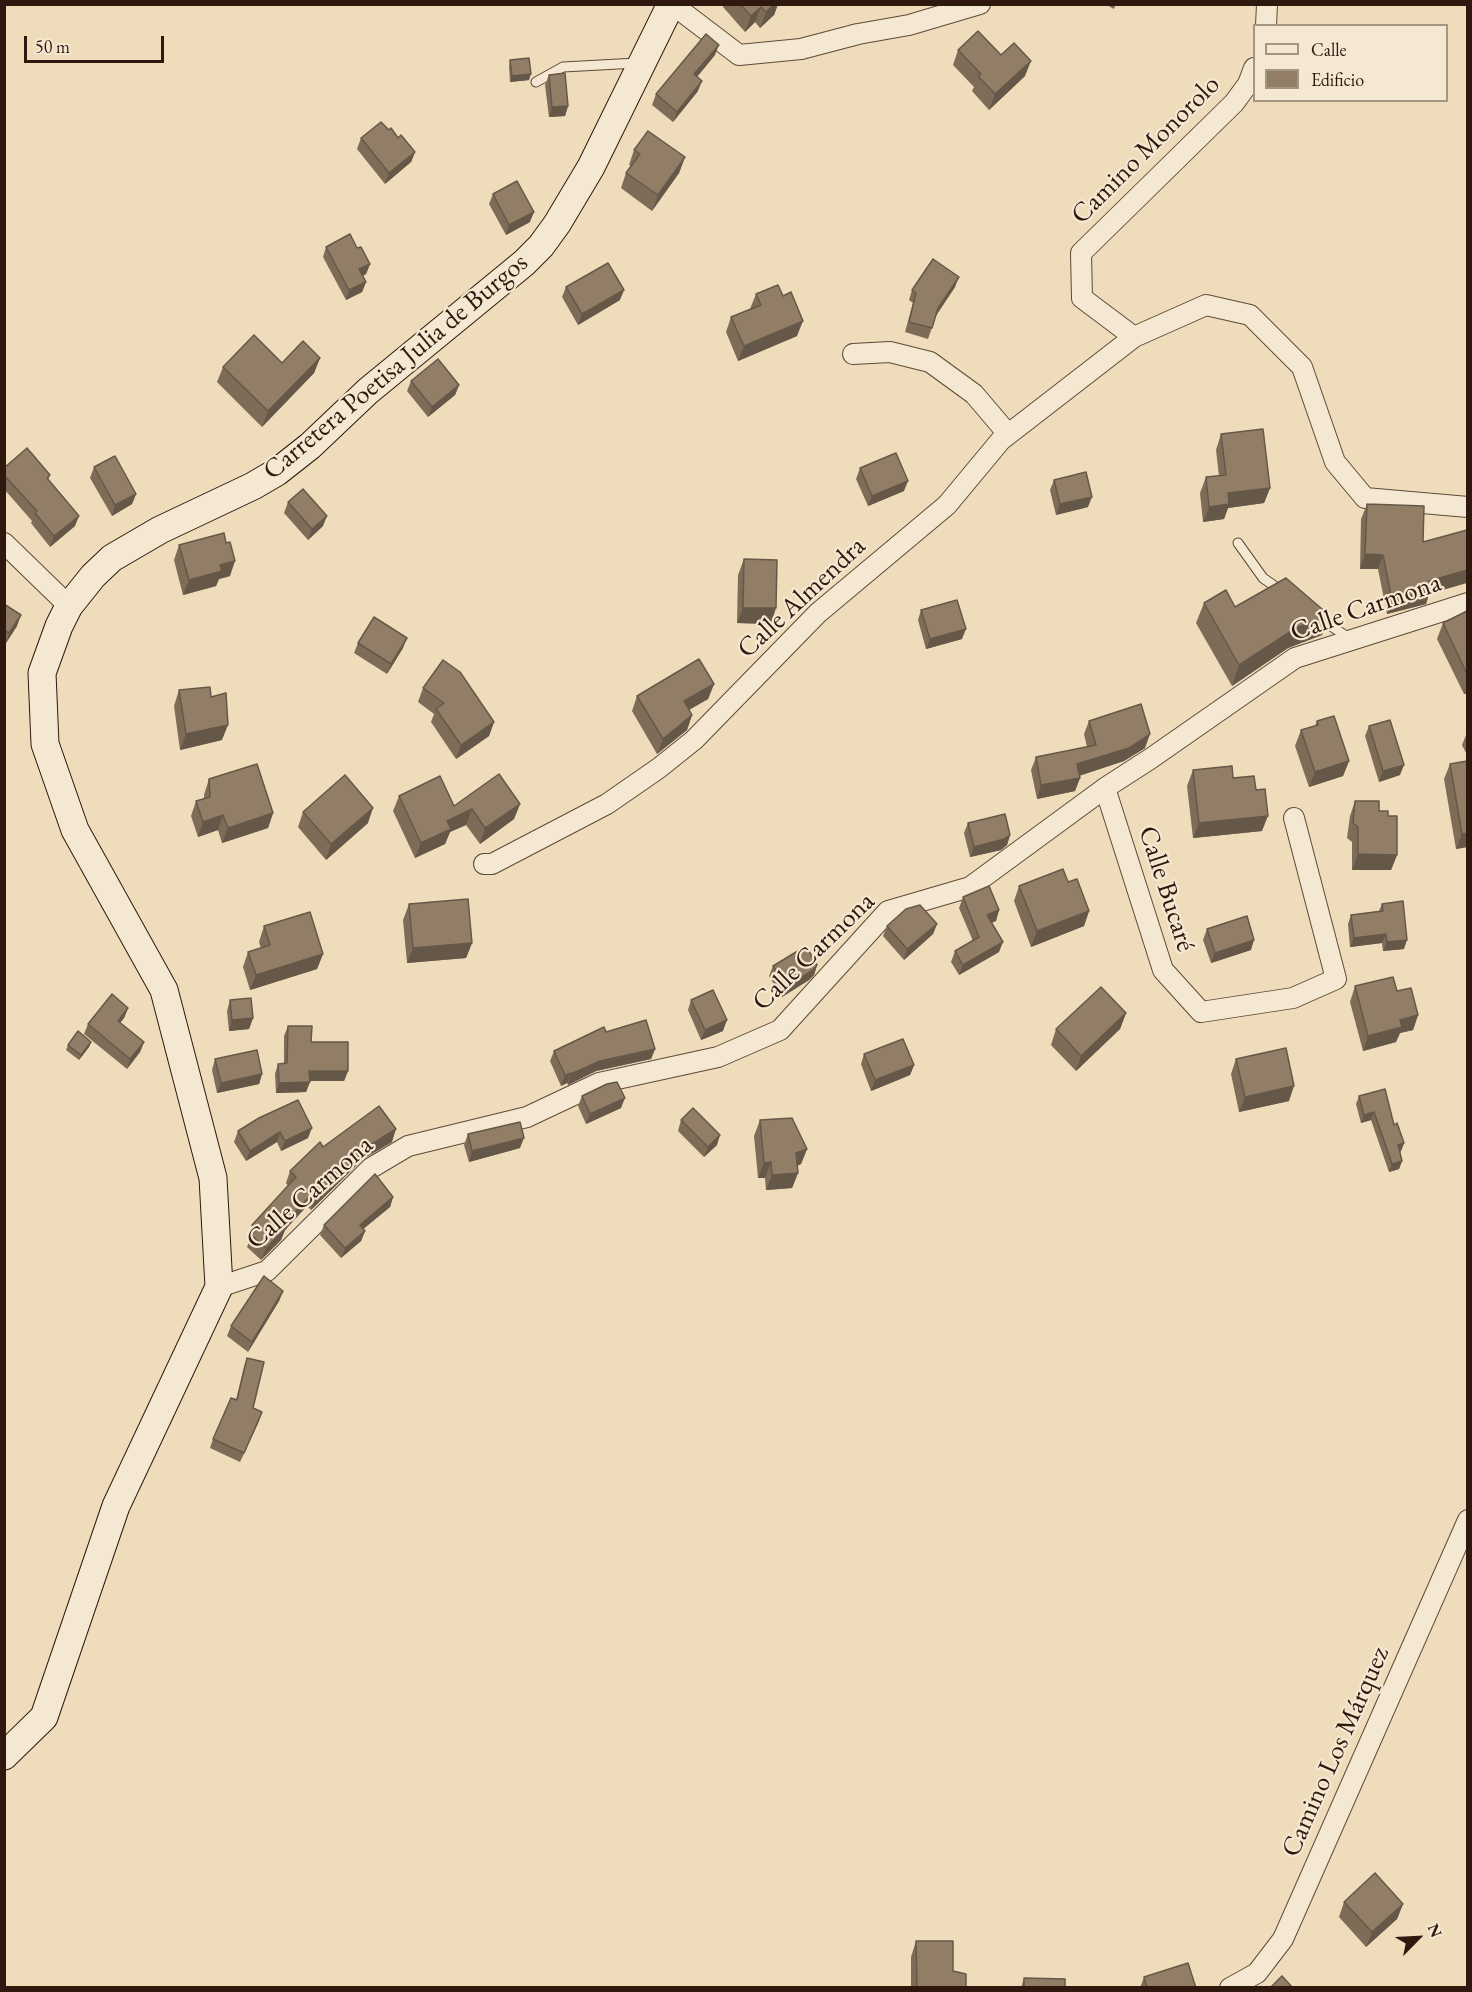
<!DOCTYPE html>
<html>
<head>
<meta charset="utf-8">
<style>
	body { margin:0 }
	#map { position:relative; width:1472px; height:1992px; overflow:hidden; background:#eedcba; font-family:"EB Garamond",serif }
	canvas { display:block }
	.frame { position:absolute; inset:0; border:6px solid #2f180e; pointer-events:none }
	.legend { position:absolute; left:1253px; top:24px; width:195px; height:78px; box-sizing:border-box; background:#f4e8d2; border:2px solid #a59584; margin:0; padding:8px 10px; list-style:none; font-size:18px; color:#2f180e }
	.legend li { display:flex; align-items:center; gap:12px; height:30px }
	.legend b { width:30px; border:2px solid #a59584 }
	.north { position:absolute; left:1388px; top:1908px; width:60px; height:60px; -webkit-text-stroke:4px #f4e8d2; paint-order:stroke; rotate:66deg; font-size:16px; font-weight:700; line-height:24px; text-align:center; color:#2f180e }
	.north::after { content:''; display:block; margin:auto; width:21px; height:27px; background:#2f180e; clip-path:polygon(50% 0,100% 100%,50% 72%,0 100%) }
	.scale { position:absolute; left:24px; top:36px; width:140px; height:27px; box-sizing:border-box; border:3px solid #2f180e; border-top:0; padding-left:8px; font-size:18px; line-height:21px; white-space:nowrap; color:#2f180e; -webkit-text-stroke:4px #f4e8d2; paint-order:stroke }
</style>
</head>
<body>
<div id="map">
<canvas width="1472" height="1992"></canvas>
<div class="frame"></div>
<ul class="legend">
<li><b style="height:8px;background:#f4e8d2"></b>Calle</li>
<li><b style="height:16px;background:#927e67"></b>Edificio</li>
</ul>
<div class="north">N</div>
<div class="scale">50 m</div>
</div>
<script>
const ctx = document.querySelector('canvas').getContext('2d');
ctx.lineJoin = 'round';
function poly(rows) {
  const path = new Path2D();
  for (const r of rows) {
    path.moveTo(r[0], r[1]);
    for (let i = 2; i < r.length; i += 2) path.lineTo(r[i], r[i + 1]);
  }
  return path;
}
function trace(path, color, width, dash) {
  ctx.strokeStyle = color;
  ctx.lineWidth = width;
  ctx.lineCap = dash ? 'butt' : 'round';
  ctx.setLineDash(dash || []);
  ctx.stroke(path);
}
function fill(path, color) {
  ctx.fillStyle = color;
  ctx.fill(path, 'evenodd');
}
function write(font, color, halo, rows, align = 'center') {
  ctx.font = font + ' "EB Garamond",serif';
  ctx.lineWidth = 4.5;
  ctx.setLineDash([]);
  ctx.textBaseline = 'middle';
  ctx.strokeStyle = halo;
  ctx.fillStyle = color;
  for (const [text, x, y, turn = 0] of rows) {
    ctx.save();
    ctx.translate(x, y);
    ctx.rotate((+turn || 0) * Math.PI / 180);
    ctx.textAlign = isNaN(turn) ? turn : align;
    if (halo) ctx.strokeText(text, 0, 0);
    ctx.fillText(text, 0, 0);
    ctx.restore();
  }
}
const lane = poly([
	[536,82,563,67,637,63],
	[1238,543,1263,578,1283,592],
	[1316,616,1352,640]
]);
const street = poly([
	[672,4,739,55,801,49,858,34,909,25,980,4],
	[1266,26,1267,4],
	[1134,337,1082,298,1081,253,1234,103,1248,84,1254,68],
	[853,354,890,352,930,362,974,394,1008,434],
	[4,543,69,606],
	[1105,788,1163,970,1201,1012,1293,998,1336,979,1294,818],
	[484,864,492,864,607,804,659,768,694,740,818,613,947,505,1001,440,1134,337,1206,305,1250,315,1302,367,1335,462,1365,498,1468,507],
	[219,1287,267,1271,371,1168,408,1146,527,1117,599,1083,718,1057,780,1030,888,911,970,887,1105,788,1150,759,1295,658,1468,603],
	[1230,1988,1257,1973,1283,1939,1468,1520]
]);
const secondary = poly([
	[4,1756,44,1717,116,1506,219,1287,213,1178,164,990,75,830,45,744,42,673,59,626,69,606,93,576,112,558,160,530,253,486,277,472,310,446,368,391,524,263,541,246,557,224,591,167,671,4]
]);
trace(lane, '#5f4939', 11);
trace(street, '#5f4939', 22);
trace(secondary, '#2f180e', 29);
trace(lane, '#f4e8d2', 9);
trace(street, '#f4e8d2', 20);
trace(secondary, '#f4e8d2', 27);
fill(poly([
	[724,4,778,4,774,15,760,28,755,22,745,32,723,7],
	[1105,4,1116,4,1114,9],
	[958,50,1001,55,1025,76,989,110,972,91,974,87,953,65],
	[715,55,697,77,698,91,673,122,652,105,656,94],
	[510,60,529,80,510,82,509,66],
	[549,75,568,106,565,116,549,117,545,85],
	[389,130,415,152,411,162,385,184,357,149,361,138],
	[634,150,685,157,679,173,652,211,621,188,626,173,631,166,629,165],
	[493,194,530,222,506,235,489,204],
	[326,247,357,248,370,264,366,274,363,276,366,282,362,292,346,300,323,257],
	[566,287,620,300,578,325,562,297],
	[955,287,936,316,928,339,905,332,913,303,909,300,912,290],
	[756,294,797,336,738,361,726,332,731,317,750,309],
	[320,358,314,373,262,427,217,382,223,367,282,363],
	[411,381,459,385,455,395,428,417,407,391],
	[1221,434,1270,488,1264,503,1228,508,1224,519,1203,522,1200,493,1206,477,1219,476,1216,450],
	[94,467,136,494,132,504,112,516,90,478],
	[4,468,50,475,48,480,75,526,50,547,31,523,32,521,4,489],
	[860,468,904,491,868,506,856,479],
	[1054,480,1088,507,1056,515,1050,490],
	[288,502,323,526,308,540,284,513],
	[1367,504,1423,542,1429,594,1426,604,1387,614,1378,569,1360,569,1361,519],
	[179,545,230,576,219,579,216,586,183,595,174,560],
	[744,559,771,624,737,623,738,575],
	[1204,603,1235,607,1329,615,1322,635,1288,648,1232,686,1196,623],
	[4,604,17,626,6,643,4,643],
	[921,610,962,639,926,649,918,620],
	[1467,611,1467,693,1464,694,1437,639,1443,623],
	[358,643,403,648,387,674,354,653],
	[714,684,708,699,689,710,692,715,687,730,657,754,632,711,637,696],
	[423,688,494,722,489,736,456,759,431,722,434,714,418,702],
	[179,690,222,740,180,750,174,706],
	[1089,721,1145,748,1124,761,1079,776,1080,778,1075,791,1037,799,1031,770,1036,757,1087,747,1084,734],
	[1317,721,1349,761,1343,776,1309,787,1295,746,1301,730,1315,726],
	[1369,726,1400,775,1379,782,1365,736],
	[1467,734,1467,755,1462,745,1466,735],
	[1450,764,1467,847,1456,849,1444,779],
	[1193,770,1233,778,1256,790,1262,831,1193,838,1187,786],
	[209,779,273,813,268,828,222,843,218,830,198,837,191,816,196,801,204,799,204,795],
	[399,796,454,806,520,804,514,819,480,844,466,825,450,832,445,844,415,858,393,811],
	[1355,801,1379,811,1397,855,1391,870,1352,870,1352,842,1347,838,1350,816],
	[303,812,368,823,326,860,298,827],
	[968,823,1010,835,1007,845,1001,850,970,857,964,833],
	[1068,882,1089,911,1084,926,1031,947,1014,901,1019,886],
	[963,897,999,910,996,921,992,922,999,952,959,975,951,962,955,951,973,941,959,908],
	[409,904,472,943,466,958,407,963,403,920],
	[1382,904,1404,949,1383,951,1382,943,1350,947,1348,924,1351,915,1379,911],
	[937,924,933,934,904,960,883,936,887,926],
	[264,926,323,954,317,969,250,990,243,967,248,952,261,948,259,942],
	[1207,929,1251,950,1211,963,1203,940],
	[817,965,814,975,809,980,782,997,769,976,773,966],
	[1355,986,1397,991,1418,1015,1413,1030,1400,1033,1396,1042,1363,1051,1350,1002],
	[230,1000,253,1018,249,1029,229,1031,227,1011],
	[691,1000,723,1031,701,1040,688,1010],
	[128,1008,124,1018,120,1023,144,1042,140,1052,127,1069,84,1034,88,1024],
	[1126,1013,1120,1029,1076,1071,1051,1045,1056,1029],
	[288,1026,311,1042,348,1071,344,1081,310,1081,306,1092,276,1093,275,1074,278,1064,284,1064,284,1036],
	[606,1032,655,1049,651,1059,596,1071,568,1085,567,1083,561,1086,550,1061,554,1051],
	[91,1042,89,1047,79,1060,66,1050,68,1045],
	[864,1054,914,1065,910,1075,871,1091,861,1064],
	[215,1059,262,1074,259,1084,217,1093,212,1070],
	[1236,1059,1289,1101,1239,1112,1231,1074],
	[582,1096,621,1108,586,1124,578,1106],
	[1359,1096,1394,1125,1404,1143,1401,1151,1400,1152,1402,1161,1399,1169,1389,1172,1371,1120,1361,1123,1356,1104],
	[259,1118,308,1138,281,1151,277,1142,246,1161,234,1142,238,1131],
	[681,1120,717,1145,704,1157,678,1131],
	[760,1120,807,1149,801,1164,797,1166,798,1173,792,1188,766,1190,765,1178,758,1178,754,1136],
	[468,1134,520,1148,469,1162,464,1145],
	[392,1142,363,1159,311,1210,307,1206,285,1230,281,1240,261,1260,247,1247,250,1239,248,1237,252,1225,288,1186,286,1183,290,1171,323,1147],
	[393,1197,390,1207,363,1229,365,1231,361,1241,341,1258,320,1235,324,1225],
	[283,1291,279,1301,248,1352,227,1336,231,1326],
	[247,1358,253,1408,259,1421,240,1462,210,1448,213,1439,236,1400,244,1367],
	[1344,1902,1403,1904,1397,1919,1366,1947,1339,1917],
	[916,1941,953,1971,966,1988,911,1988,911,1957],
	[1144,1977,1196,1988,1140,1988],
	[1024,1978,1065,1988,1021,1988]
]), '#7e6c59');
fill(poly([
	[771,4,778,4,774,15,760,28,766,12],
	[761,7,755,22,745,32,751,16],
	[719,45,715,55,690,85,694,74],
	[1031,61,1025,76,989,110,995,94],
	[531,74,529,80,510,82,512,76],
	[702,81,698,91,673,122,677,112],
	[568,106,565,116,549,117,552,107],
	[415,152,411,162,385,184,389,173],
	[685,157,679,173,652,211,658,195],
	[534,212,530,222,506,235,509,225],
	[370,264,366,274,355,280,359,269],
	[959,277,955,287,934,318,938,308],
	[366,282,362,292,346,300,349,290],
	[624,290,620,300,578,325,582,314],
	[803,321,797,336,738,361,744,346],
	[320,358,314,373,262,427,268,411],
	[459,385,455,395,428,417,432,407],
	[908,481,904,491,868,506,872,496],
	[1270,488,1264,503,1228,508,1224,519,1203,522,1209,507,1228,493],
	[136,494,132,504,112,516,115,505],
	[1092,497,1088,507,1056,515,1060,504],
	[79,516,75,526,50,547,54,536],
	[327,516,323,526,308,540,312,529],
	[1365,554,1383,555,1378,569,1360,569],
	[235,561,230,576,219,579,216,586,183,595,189,580,220,565],
	[1467,570,1467,583,1429,594,1426,604,1387,614,1392,600,1429,581],
	[743,608,776,608,771,624,737,623],
	[21,615,17,626,6,643,9,633],
	[1329,615,1322,635,1288,648,1232,686,1239,665,1296,628],
	[966,629,962,639,926,649,930,639],
	[407,638,403,648,387,674,391,664],
	[714,684,708,699,678,716,684,701],
	[1467,686,1467,693,1464,694],
	[692,715,687,730,657,754,663,739],
	[494,722,489,736,456,759,461,745],
	[228,725,222,740,180,750,186,734],
	[1150,734,1145,748,1124,761,1072,778,1077,764],
	[1349,761,1343,776,1309,787,1315,772],
	[1404,765,1400,775,1379,782,1383,771],
	[1080,778,1075,791,1037,799,1041,785],
	[520,804,514,819,480,844,485,828],
	[373,808,368,823,326,860,331,844],
	[472,809,466,825,450,832,445,844,415,858,421,843,447,821],
	[273,813,268,828,222,843,228,828],
	[223,815,218,830,198,837,203,822],
	[1268,816,1262,831,1193,838,1199,823],
	[1467,833,1467,847,1456,849,1462,834],
	[1010,835,1007,845,1001,850,970,857,974,847],
	[1358,854,1397,855,1391,870,1352,870],
	[999,910,996,921,984,926,987,915],
	[1089,911,1084,926,1031,947,1037,931],
	[937,924,933,934,904,960,907,949],
	[1386,934,1382,943,1350,947,1354,938],
	[1254,940,1251,950,1211,963,1215,953],
	[1407,940,1404,949,1383,951,1387,942],
	[1003,942,999,952,959,975,963,965],
	[472,943,466,958,407,963,413,948],
	[323,954,317,969,250,990,256,975],
	[817,965,814,975,809,980,782,997,786,987],
	[128,1008,124,1018,114,1031,118,1021],
	[1126,1013,1120,1029,1076,1071,1081,1056],
	[1418,1015,1413,1030,1400,1033,1396,1042,1363,1051,1368,1036,1400,1020],
	[253,1018,249,1029,229,1031,232,1020],
	[727,1020,723,1031,701,1040,705,1030],
	[91,1042,89,1047,79,1060,81,1055],
	[144,1042,140,1052,127,1069,130,1059],
	[655,1049,651,1059,596,1071,568,1085,571,1074,600,1061],
	[914,1065,910,1075,871,1091,875,1080],
	[309,1071,348,1071,344,1081,305,1081],
	[571,1073,567,1083,561,1086,565,1075],
	[262,1074,259,1084,217,1093,221,1083],
	[310,1082,306,1092,276,1093,279,1083],
	[1294,1086,1289,1101,1239,1112,1245,1097],
	[625,1098,621,1108,586,1124,590,1114],
	[1374,1112,1371,1120,1361,1123,1364,1115],
	[312,1128,308,1138,281,1151,285,1141],
	[396,1129,392,1142,363,1159,311,1210,316,1198,367,1147],
	[280,1132,277,1142,246,1161,250,1151],
	[720,1135,717,1145,704,1157,708,1147],
	[524,1138,520,1148,469,1162,472,1151],
	[1404,1143,1401,1151,1395,1153,1398,1145],
	[807,1149,801,1164,791,1169,796,1153],
	[1402,1161,1399,1169,1389,1172,1392,1164],
	[771,1162,765,1178,758,1178,764,1163],
	[798,1173,792,1188,766,1190,772,1175],
	[312,1194,307,1206,285,1230,281,1240,261,1260,266,1248,284,1224],
	[393,1197,390,1207,356,1235,360,1225],
	[365,1231,361,1241,341,1258,345,1248],
	[283,1291,279,1301,248,1352,252,1342],
	[262,1412,259,1421,240,1462,244,1453],
	[1403,1904,1397,1919,1366,1947,1372,1932]
]), '#665848');
const building = poly([
	[740,4,774,4,766,12,761,7,751,16,740,4],
	[978,31,1001,55,1014,43,1031,61,995,94,978,76,981,74,958,50,978,31],
	[706,34,719,45,694,74,702,81,677,112,656,94,706,34],
	[529,58,531,74,512,76,510,60,529,58],
	[565,73,568,106,552,107,549,75,565,73],
	[381,122,389,130,391,128,398,138,401,135,415,152,389,173,361,138,381,122],
	[648,131,685,157,658,195,626,173,640,154,634,150,648,131],
	[517,181,534,212,509,225,493,194,517,181],
	[350,234,357,248,361,247,370,264,359,269,366,282,349,290,326,247,350,234],
	[933,259,959,277,938,308,932,328,909,322,916,293,912,290,933,259],
	[608,263,624,290,582,314,566,287,608,263],
	[778,285,783,296,791,292,803,321,744,346,731,317,761,305,756,294,778,285],
	[254,335,282,363,303,341,320,358,268,411,223,367,254,335],
	[438,359,459,385,432,407,411,381,438,359],
	[1263,429,1270,488,1228,493,1229,504,1209,507,1206,477,1226,475,1221,434,1263,429],
	[27,448,50,475,47,478,79,516,54,536,35,513,37,511,4,475,4,468,27,448],
	[896,453,908,481,872,496,860,468,896,453],
	[115,456,136,494,115,505,94,467,115,456],
	[1086,472,1092,497,1060,504,1054,480,1086,472],
	[303,489,327,516,312,529,288,502,303,489],
	[1367,504,1424,506,1423,542,1467,530,1467,570,1429,581,1431,590,1392,600,1383,555,1365,554,1367,504],
	[224,533,226,543,230,542,235,561,220,565,222,571,189,580,179,545,224,533],
	[744,559,777,560,776,608,743,608,744,559],
	[1286,578,1329,615,1296,628,1239,665,1204,603,1226,590,1235,607,1286,578],
	[957,600,966,629,930,639,921,610,957,600],
	[4,604,21,615,9,633,4,630,4,604],
	[1467,611,1467,674,1443,623,1467,611],
	[374,617,407,638,391,664,358,643,374,617],
	[699,659,714,684,684,701,692,715,663,739,637,696,699,659],
	[443,660,460,672,494,722,461,745,436,709,444,703,423,688,443,660],
	[210,687,211,697,226,693,228,725,186,734,179,690,210,687],
	[1141,704,1150,734,1129,748,1077,764,1080,778,1041,785,1036,757,1096,745,1089,721,1141,704],
	[1334,716,1349,761,1315,772,1301,730,1318,725,1317,721,1334,716],
	[1390,720,1404,765,1383,771,1369,726,1390,720],
	[1467,761,1467,833,1462,834,1450,764,1467,761],
	[257,764,273,813,228,828,223,815,203,822,196,801,210,797,209,779,257,764],
	[1232,766,1233,778,1254,776,1256,790,1265,789,1268,816,1199,823,1193,770,1232,766],
	[499,774,520,804,485,828,472,809,447,821,451,829,421,843,399,796,440,776,454,806,499,774],
	[345,775,373,808,331,844,303,812,345,775],
	[1355,801,1379,801,1379,811,1388,811,1388,816,1397,816,1397,855,1358,854,1358,827,1353,823,1355,801],
	[1005,814,1010,835,1004,839,974,847,968,823,1005,814],
	[1063,869,1068,882,1077,879,1089,911,1037,931,1019,886,1063,869],
	[989,886,999,910,987,915,1003,942,963,965,955,951,979,937,963,897,989,886],
	[468,899,472,943,413,948,409,904,468,899],
	[1403,901,1407,940,1387,942,1386,934,1354,938,1351,915,1383,911,1382,904,1403,901],
	[920,905,937,924,907,949,887,926,906,909,920,905],
	[310,912,323,954,256,975,248,952,270,945,264,926,310,912],
	[1247,916,1254,940,1215,953,1207,929,1247,916],
	[806,946,817,965,813,970,786,987,773,966,806,946],
	[1393,977,1397,991,1411,988,1418,1015,1400,1020,1402,1027,1368,1036,1355,986,1393,977],
	[1101,987,1126,1013,1081,1056,1056,1029,1101,987],
	[713,990,727,1020,705,1030,691,1000,713,990],
	[112,994,128,1008,118,1021,144,1042,130,1059,88,1024,112,994],
	[251,998,253,1018,232,1020,230,1000,251,998],
	[646,1020,655,1049,600,1061,571,1074,571,1073,565,1075,554,1051,604,1027,606,1032,646,1020],
	[288,1026,312,1026,311,1042,348,1042,348,1071,309,1071,310,1082,279,1083,278,1064,287,1063,288,1026],
	[78,1031,91,1042,81,1055,68,1045,78,1031],
	[903,1039,914,1065,875,1080,864,1054,903,1039],
	[1286,1048,1294,1086,1245,1097,1236,1059,1286,1048],
	[257,1050,262,1074,221,1083,215,1059,257,1050],
	[617,1082,625,1098,590,1114,582,1096,607,1084,617,1082],
	[1385,1089,1394,1125,1397,1123,1404,1143,1398,1145,1402,1161,1392,1164,1374,1112,1364,1115,1359,1096,1385,1089],
	[298,1100,312,1128,285,1141,280,1132,250,1151,238,1131,259,1118,298,1100],
	[379,1106,396,1129,367,1147,316,1198,312,1194,284,1224,286,1228,266,1248,251,1235,257,1229,252,1225,296,1177,290,1171,320,1142,323,1147,379,1106],
	[693,1108,720,1135,708,1147,681,1120,693,1108],
	[792,1118,807,1149,796,1153,798,1173,772,1175,771,1162,764,1163,760,1120,792,1118],
	[520,1122,524,1138,472,1151,468,1134,520,1122],
	[375,1174,393,1197,360,1225,365,1231,345,1248,324,1225,375,1174],
	[264,1276,283,1291,252,1342,231,1326,264,1276],
	[247,1358,264,1362,253,1408,262,1412,244,1453,213,1439,231,1398,237,1400,247,1358],
	[1375,1873,1403,1904,1372,1932,1344,1902,1375,1873],
	[916,1941,953,1941,953,1971,966,1974,966,1988,917,1988,916,1941],
	[1188,1963,1196,1988,1147,1988,1144,1977,1188,1963],
	[1282,1976,1293,1988,1270,1988,1282,1976],
	[1024,1978,1065,1979,1065,1988,1024,1988,1024,1978]
]);
fill(building, '#927e67');
trace(building, '#665848', 1.5);
write('27px', '#2f180e', '#f4e8d2', [
	["Camino Monorolo",1146,150,-45],
	["Carretera Poetisa Julia de Burgos",396,367,-40],
	["Calle Almendra",802,598,-43],
	["Calle Carmona",1366,608,-19],
	["Calle Bucaré",1166,889,72],
	["Calle Carmona",814,952,-44],
	["Calle Carmona",310,1193,-41],
	["Camino Los Márquez",1336,1752,-66]
]);
</script>
</body>
</html>
